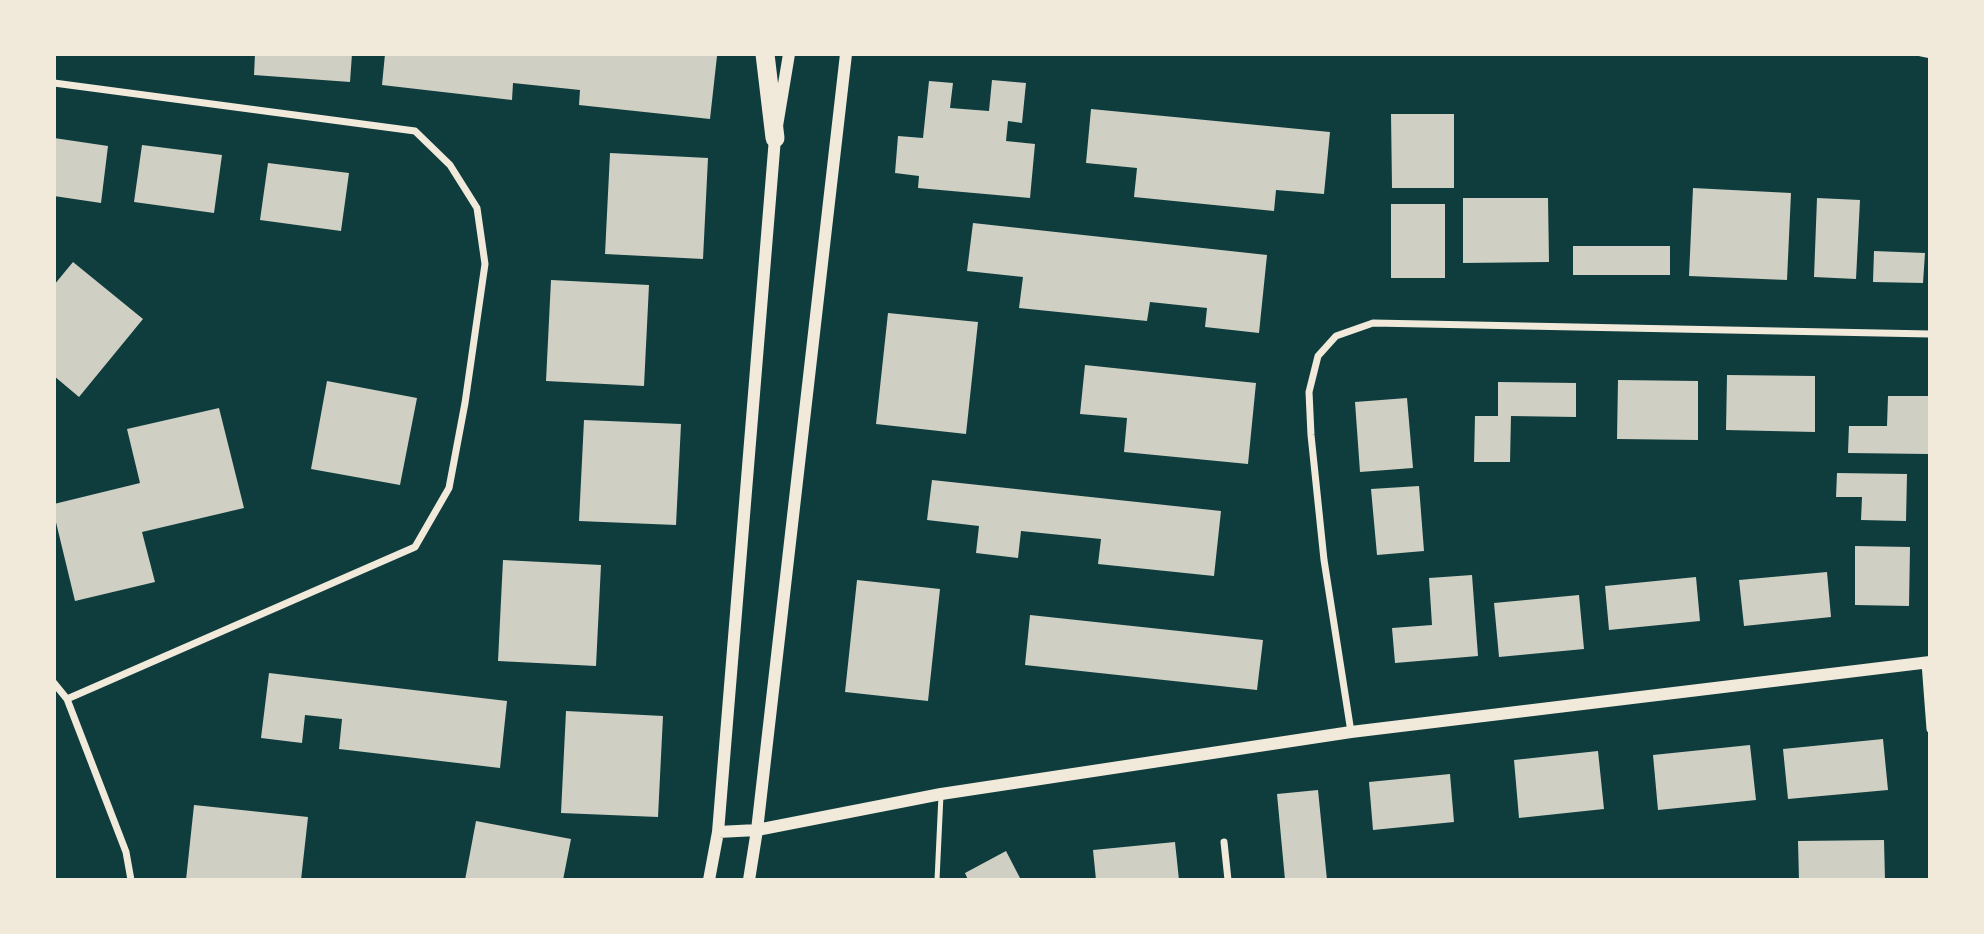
<!DOCTYPE html>
<html>
<head>
<meta charset="utf-8">
<style>
	body { margin:0 }
	#map { position:relative; width:1984px; height:934px; overflow:hidden; background:#0f3d3e; font-family:Georgia,serif }
	canvas { display:block }
	.frame { position:absolute; inset:0; border:56px solid #f1e9da; pointer-events:none }
</style>
</head>
<body>
<div id="map">
<canvas width="1984" height="934"></canvas>
<div class="frame"></div>
</div>
<script>
const ctx = document.querySelector('canvas').getContext('2d');
ctx.lineJoin = 'round';
function fill(path, color) {
  ctx.fillStyle = color;
  ctx.fill(path, 'evenodd');
}
function poly(rows) {
  const path = new Path2D();
  for (const r of rows) {
    path.moveTo(r[0], r[1]);
    for (let i = 2; i < r.length; i += 2) path.lineTo(r[i], r[i + 1]);
  }
  return path;
}
function trace(path, color, width, dash) {
  ctx.strokeStyle = color;
  ctx.lineWidth = width;
  ctx.lineCap = dash ? 'butt' : 'round';
  ctx.setLineDash(dash || []);
  ctx.stroke(path);
}
fill(poly([
	[255,54,352,54,350,82,254,75],
	[385,54,699,54,717,56,710,119,579,105,580,90,513,83,512,100,382,85],
	[992,80,1026,83,1022,123,1008,121,1006,141,1035,144,1030,198,918,188,919,176,895,173,898,136,923,138,929,81,953,83,950,108,989,111],
	[1091,109,1330,132,1324,194,1276,190,1274,211,1134,197,1137,168,1086,163],
	[1391,114,1454,114,1454,188,1392,188],
	[54,138,108,146,101,203,54,196],
	[142,145,222,155,214,213,134,202],
	[610,153,708,158,703,259,605,254],
	[268,163,349,173,341,231,260,220],
	[1693,188,1791,193,1787,280,1689,276],
	[1463,198,1548,198,1549,262,1463,263],
	[1817,198,1860,200,1856,279,1814,277],
	[1391,204,1445,204,1445,278,1391,278],
	[973,223,1267,255,1259,333,1205,327,1207,308,1150,302,1147,321,1019,308,1023,277,967,271],
	[1573,246,1670,246,1670,275,1573,275],
	[1874,251,1925,253,1923,283,1873,282],
	[73,262,143,319,79,397,54,376,54,285],
	[551,280,649,285,644,386,546,381],
	[888,313,978,322,966,434,876,424],
	[1085,365,1256,383,1248,464,1124,452,1127,418,1080,414],
	[1727,375,1815,376,1815,432,1726,430],
	[1618,380,1698,381,1698,440,1617,439],
	[327,381,417,398,400,485,311,469],
	[1498,382,1576,383,1576,417,1511,416,1510,462,1474,462,1475,416,1498,416],
	[1888,396,1929,396,1928,454,1848,453,1849,426,1887,426],
	[1407,398,1413,468,1360,472,1355,402],
	[219,408,244,508,142,532,155,582,75,601,54,514,54,504,140,483,127,429],
	[584,420,681,424,676,525,579,521],
	[1837,473,1907,474,1906,521,1861,520,1862,497,1836,497],
	[932,480,1221,511,1214,576,1098,564,1101,539,1021,531,1018,558,976,553,979,526,927,520],
	[1419,486,1424,551,1377,555,1371,489],
	[1855,546,1910,547,1909,606,1855,605],
	[503,560,601,565,596,666,498,661],
	[1827,572,1831,617,1744,626,1739,580],
	[1472,575,1478,656,1395,663,1392,628,1432,625,1429,578],
	[1696,577,1700,621,1609,630,1605,586],
	[857,580,940,589,928,701,845,692],
	[1579,595,1584,649,1499,657,1494,603],
	[1030,615,1263,640,1257,690,1025,665],
	[269,673,507,701,500,768,339,749,342,719,305,715,302,743,261,738],
	[566,711,663,716,658,817,561,813],
	[1883,739,1888,790,1788,799,1783,749],
	[1750,745,1756,800,1658,810,1653,755],
	[1598,751,1604,809,1519,818,1514,760],
	[1450,774,1454,822,1373,830,1369,782],
	[1318,790,1327,880,1285,880,1277,794],
	[194,805,308,817,301,880,186,880],
	[476,821,571,839,563,880,465,880],
	[1884,840,1885,880,1799,880,1798,841],
	[1175,842,1179,880,1096,880,1093,850],
	[1006,851,1021,880,968,880,965,873]
]), '#cfcfc3');
trace(poly([
	[1920,54,1930,56]
]), '#f1e9da', 4.5);
trace(poly([
	[937,880,941,795]
]), '#f1e9da', 5);
trace(poly([
	[54,83,415,131,450,165,477,208,485,264,465,403,449,488,415,547,67,699],
	[1925,663,1930,729],
	[54,683,67,699,126,852,131,880],
	[1351,732,1324,560,1311,435,1309,392,1318,356,1336,336,1373,323,1930,334],
	[1224,842,1228,880]
]), '#f1e9da', 7);
trace(poly([
	[718,832,757,830,941,794,1351,732,1930,662],
	[709,880,718,832,775,138,789,54],
	[749,880,757,830,846,54]
]), '#f1e9da', 12);
trace(poly([
	[765,54,775,138]
]), '#f1e9da', 19);
</script>
</body>
</html>
